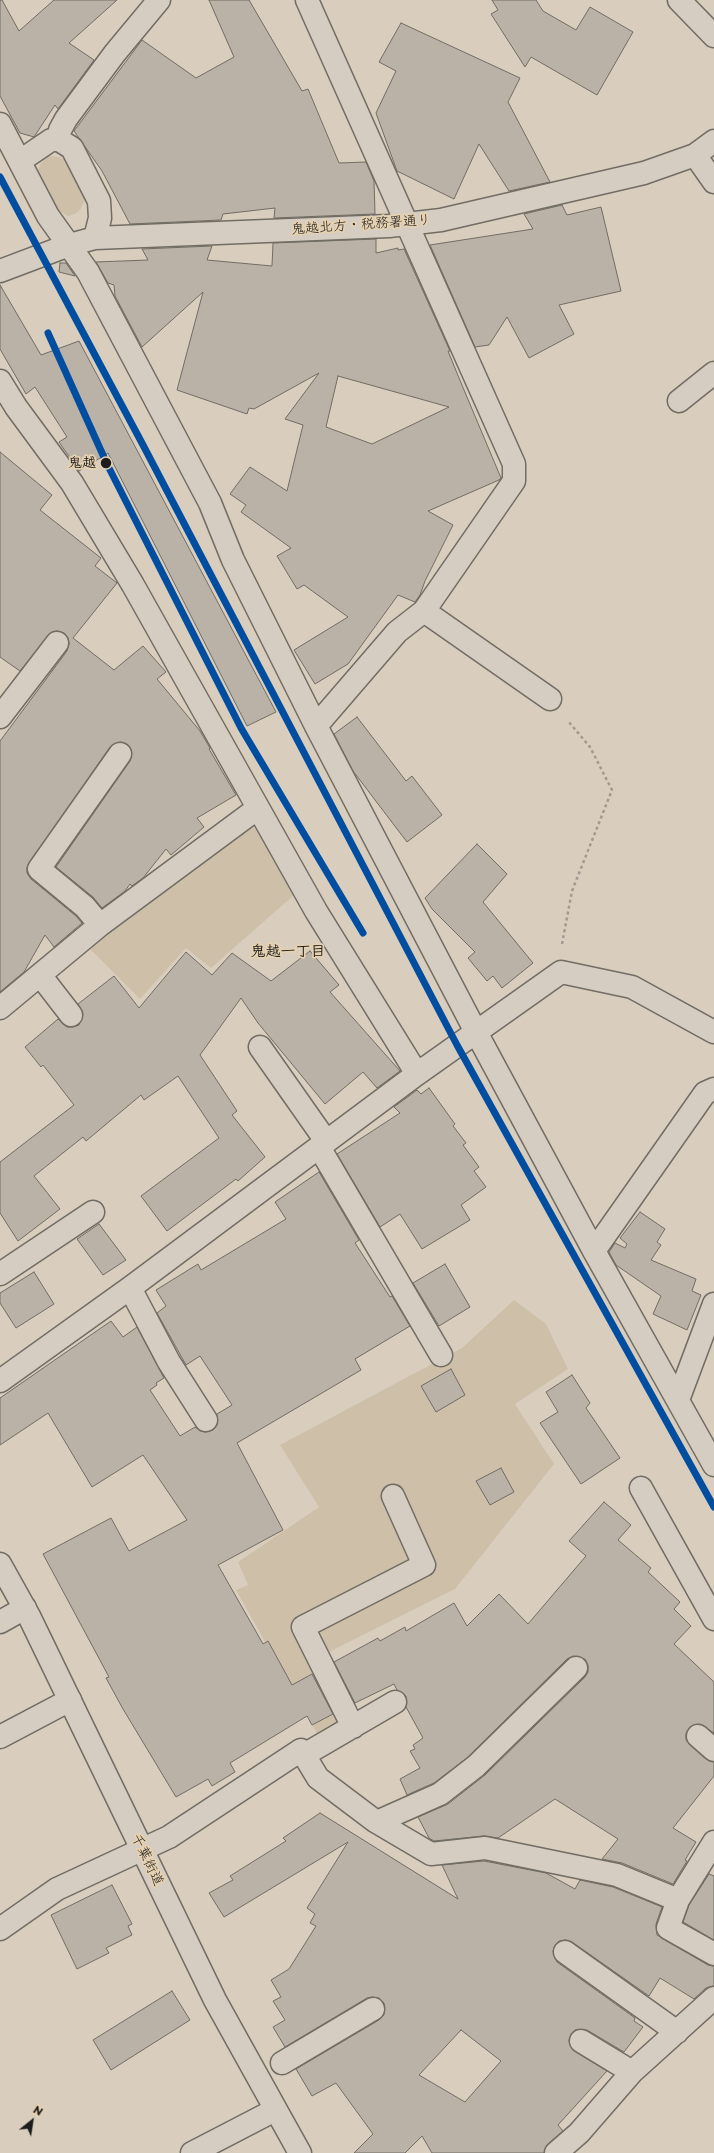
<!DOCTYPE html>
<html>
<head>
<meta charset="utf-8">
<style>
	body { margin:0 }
	#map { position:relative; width:714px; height:2153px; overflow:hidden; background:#d9cebd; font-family:"Playpen Sans",sans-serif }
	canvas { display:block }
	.north { position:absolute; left:12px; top:2101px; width:40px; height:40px; -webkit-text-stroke:3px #e6d1b0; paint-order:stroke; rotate:30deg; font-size:11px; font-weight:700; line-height:16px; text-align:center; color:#1c1c1c }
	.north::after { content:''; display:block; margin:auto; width:14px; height:18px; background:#1c1c1c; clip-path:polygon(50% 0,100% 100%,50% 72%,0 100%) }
</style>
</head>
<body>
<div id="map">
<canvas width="714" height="2153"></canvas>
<div class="north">N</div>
</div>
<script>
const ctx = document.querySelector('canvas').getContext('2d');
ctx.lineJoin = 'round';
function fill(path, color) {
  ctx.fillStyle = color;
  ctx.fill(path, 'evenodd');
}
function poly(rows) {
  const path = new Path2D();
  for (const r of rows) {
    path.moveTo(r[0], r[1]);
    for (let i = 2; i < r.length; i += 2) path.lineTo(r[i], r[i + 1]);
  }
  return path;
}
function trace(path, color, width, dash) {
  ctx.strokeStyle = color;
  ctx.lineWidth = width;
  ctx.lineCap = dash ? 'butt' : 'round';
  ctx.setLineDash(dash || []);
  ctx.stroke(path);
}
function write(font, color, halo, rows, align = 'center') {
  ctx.font = font + ' "Playpen Sans","Klee One",sans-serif';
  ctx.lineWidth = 3.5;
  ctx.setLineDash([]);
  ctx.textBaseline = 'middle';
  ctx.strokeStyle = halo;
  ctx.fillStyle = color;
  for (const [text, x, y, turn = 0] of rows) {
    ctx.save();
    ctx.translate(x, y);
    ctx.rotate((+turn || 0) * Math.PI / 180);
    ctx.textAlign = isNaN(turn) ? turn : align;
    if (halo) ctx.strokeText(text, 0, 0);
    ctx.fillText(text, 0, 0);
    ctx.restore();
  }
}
fill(poly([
	[49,156,60,157,65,160,86,198,80,210,75,214,68,216,57,210,38,170,41,163],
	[247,825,260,830,294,895,211,968,186,948,140,999,86,945],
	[514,1300,546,1324,568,1369,515,1404,554,1464,455,1589,323,1655,345,1725,320,1739,236,1590,248,1585,238,1562,319,1507,280,1445,462,1348]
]), '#cebfa9');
const building = poly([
	[0,0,2,0,19,31,54,0,117,0,69,43,94,60,58,109,55,105,34,137,20,133,0,96,0,0],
	[209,0,249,0,302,91,308,89,339,163,366,162,374,181,375,214,274,218,275,208,223,214,221,220,130,224,102,171,74,131,142,40,196,78,234,57,209,0],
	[492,0,536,0,543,11,576,30,590,7,633,32,597,95,531,57,525,67,491,14,498,10,492,0],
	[401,23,520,78,508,102,550,182,509,191,479,144,454,199,397,171,376,113,396,71,379,62,401,23],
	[562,205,567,215,601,207,621,291,559,305,574,334,529,358,507,317,489,345,475,347,430,245,533,229,524,214,562,205],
	[376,239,376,253,398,248,398,250,404,249,450,351,448,351,459,378,501,478,499,480,428,511,453,525,425,581,420,595,415,602,398,595,348,664,315,684,294,650,348,617,304,585,297,589,277,556,291,548,241,512,246,505,230,494,250,467,287,491,303,425,285,419,319,373,254,409,249,408,247,414,177,390,203,292,142,347,115,296,114,285,108,283,96,262,148,260,142,249,212,246,207,260,272,266,273,243,376,239],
	[338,376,449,407,372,444,326,427,338,376],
	[60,263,66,263,75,276,59,272,60,263],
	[0,285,41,355,79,341,276,712,247,726,108,453,79,471,59,442,67,437,35,387,26,394,0,349,0,285],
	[0,452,52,495,40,510,101,558,95,566,117,583,73,638,114,670,143,646,166,672,157,679,200,731,210,748,209,749,236,795,197,818,204,827,171,855,166,849,143,878,132,886,130,884,125,891,102,908,93,897,56,867,130,761,131,749,127,744,121,742,110,747,27,867,27,873,31,879,76,916,82,923,54,947,45,935,24,972,0,992,0,741,67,651,69,644,68,638,64,633,58,631,52,632,20,671,0,657,0,452],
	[357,717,406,781,412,776,442,815,407,842,353,771,334,734,357,717],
	[477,844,507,874,483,902,533,963,502,988,493,976,487,981,468,958,475,952,432,909,425,898,477,844],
	[310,951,339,985,330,992,400,1071,377,1088,363,1072,325,1104,258,1023,241,998,200,1055,237,1111,232,1115,265,1157,238,1181,236,1179,167,1231,141,1196,219,1138,178,1076,144,1100,141,1095,86,1141,83,1137,34,1176,60,1209,18,1241,0,1213,0,1162,74,1105,43,1065,41,1067,25,1047,58,1019,67,1027,73,1027,79,1025,83,1014,78,1004,114,976,139,1008,186,952,212,975,232,953,271,981,310,951],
	[429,1088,455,1124,453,1126,466,1143,463,1145,479,1167,474,1171,486,1187,461,1205,470,1220,422,1249,400,1214,380,1227,337,1154,400,1113,394,1107,417,1090,421,1094,429,1088],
	[319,1172,359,1240,355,1243,390,1297,392,1296,410,1326,355,1359,361,1370,237,1443,283,1530,218,1565,263,1644,268,1641,292,1685,312,1674,333,1714,312,1725,307,1716,230,1763,235,1772,212,1786,208,1779,176,1797,123,1709,106,1678,109,1677,43,1554,111,1518,129,1551,187,1520,143,1455,92,1487,48,1413,0,1445,0,1398,111,1321,123,1337,137,1327,164,1378,156,1383,157,1385,150,1390,180,1436,195,1427,200,1431,206,1432,213,1430,217,1425,217,1414,232,1405,200,1356,186,1365,157,1313,166,1306,156,1290,198,1264,201,1270,286,1219,275,1202,319,1172],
	[640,1212,665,1229,657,1242,661,1245,651,1260,696,1279,692,1291,701,1295,687,1330,653,1314,661,1296,616,1265,609,1252,615,1243,625,1248,627,1244,620,1238,640,1212],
	[99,1224,126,1260,103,1275,77,1239,99,1224],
	[445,1264,470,1307,439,1326,413,1283,445,1264],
	[34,1272,54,1304,16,1328,0,1303,0,1293,34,1272],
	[451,1369,465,1395,436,1412,421,1386,451,1369],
	[572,1375,590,1403,586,1408,620,1458,581,1484,540,1423,558,1412,546,1392,572,1375],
	[501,1468,514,1492,490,1505,476,1481,501,1468],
	[604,1502,631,1525,618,1540,651,1568,648,1572,680,1602,674,1609,691,1626,674,1644,714,1682,714,1733,700,1724,689,1728,686,1734,686,1740,690,1745,706,1759,714,1762,714,1776,673,1828,696,1842,685,1860,687,1861,673,1884,622,1863,602,1859,618,1839,555,1799,498,1838,484,1836,434,1841,429,1838,418,1817,448,1804,485,1775,585,1677,588,1672,588,1665,585,1659,573,1656,567,1659,468,1757,434,1783,407,1795,400,1779,420,1768,410,1751,415,1749,413,1745,423,1738,406,1707,406,1696,397,1690,394,1684,355,1703,334,1662,378,1638,380,1641,405,1627,406,1631,454,1603,467,1626,499,1594,528,1624,586,1556,569,1541,604,1502],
	[320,1813,458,1899,442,1865,484,1861,546,1873,575,1889,580,1880,613,1887,662,1907,656,1924,657,1935,708,1965,714,1966,714,1986,706,1988,694,1999,660,1978,649,1996,572,1942,566,1940,559,1941,555,1945,553,1951,557,1962,635,2018,634,2021,643,2027,624,2052,587,2030,575,2030,571,2034,569,2041,574,2051,607,2071,558,2125,563,2131,548,2144,544,2153,432,2153,422,2136,405,2153,354,2153,373,2134,336,2083,312,2096,296,2069,379,2020,384,2015,384,2003,379,1998,372,1997,367,1998,285,2047,273,2027,285,2020,273,2001,281,1997,271,1980,289,1969,316,1926,310,1923,315,1914,307,1908,348,1842,224,1917,209,1893,233,1880,230,1876,286,1841,283,1838,320,1813],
	[461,2030,501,2061,465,2102,419,2075,461,2030],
	[709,1874,714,1876,714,1940,683,1922,689,1905,709,1874],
	[112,1885,132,1924,128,1926,132,1935,106,1948,109,1953,77,1969,51,1915,112,1885],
	[172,1991,190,2020,111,2070,93,2040,172,1991]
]);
fill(building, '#bab2a6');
trace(building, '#716c64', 1);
const minor = poly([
	[307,0,514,464,514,481,424,611,397,632,316,726],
	[679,0,714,36],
	[0,124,48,216,88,272,210,503,233,560,316,726,476,1032,594,1251,714,1465],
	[59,140,60,130,66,119,115,53,159,0],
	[695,155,714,182],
	[20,161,51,140,59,140,72,148,99,201,100,218,95,238],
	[0,271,69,245,95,238,389,226,441,220,644,173,695,155,714,141],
	[0,381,16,407,72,483,133,585,316,911,417,1074],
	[679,401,714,373],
	[424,611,550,699],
	[0,717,57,643],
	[100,925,85,907,39,869,120,754],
	[40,975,71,1015],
	[0,1008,100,925,258,808],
	[260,1047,326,1141],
	[319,1147,441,1355],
	[594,1251,705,1093,714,1089],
	[0,1274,93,1212],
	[130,1288,169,1362,206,1420],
	[0,1381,130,1288,417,1074,561,972,632,987,714,1032],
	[678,1400,714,1304],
	[641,1488,714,1619],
	[0,1622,25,1608],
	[353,1727,303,1627,424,1565,393,1496],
	[698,1736,714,1750],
	[0,1737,70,1700],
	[304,1755,395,1702],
	[377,1822,440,1794,476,1766,576,1668],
	[714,1842,678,1900,668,1928,714,1954],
	[0,1929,57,1889,169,1837,301,1750,318,1778,375,1821,431,1854,485,1848,617,1875,678,1900],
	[565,1952,677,2032],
	[581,2041,632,2072],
	[282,2063,373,2009],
	[192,2153,275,2110],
	[556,2153,579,2133,632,2072,714,1998]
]);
const highway = poly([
	[0,1564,29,1616,215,2000,300,2153]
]);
trace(minor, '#716c64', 25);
trace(highway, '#716c64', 25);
trace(poly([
	[562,944,572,891,612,790,590,747,568,721]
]), '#a19a90', 2.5, [3, 3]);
trace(minor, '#d5cdc1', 22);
trace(highway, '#d5cdc1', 22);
trace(poly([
	[0,177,143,445,457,1045,714,1507],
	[48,333,107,464,241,728,363,933]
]), '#014ea0', 7);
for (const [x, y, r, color] of [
	[106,463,6,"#1c1c1c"]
]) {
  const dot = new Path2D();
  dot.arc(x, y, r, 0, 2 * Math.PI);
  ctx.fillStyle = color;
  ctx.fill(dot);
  trace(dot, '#e6d1b0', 1.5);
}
write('14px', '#1c1c1c', '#e6d1b0', [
	["鬼越北方・税務署通り",361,225,-4],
	["千葉街道",147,1860,64]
]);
write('bold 14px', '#1c1c1c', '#e6d1b0', [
	["鬼越",96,463]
], 'right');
write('bold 15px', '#1c1c1c', '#e6d1b0', [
	["鬼越一丁目",288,952]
]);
</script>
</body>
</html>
